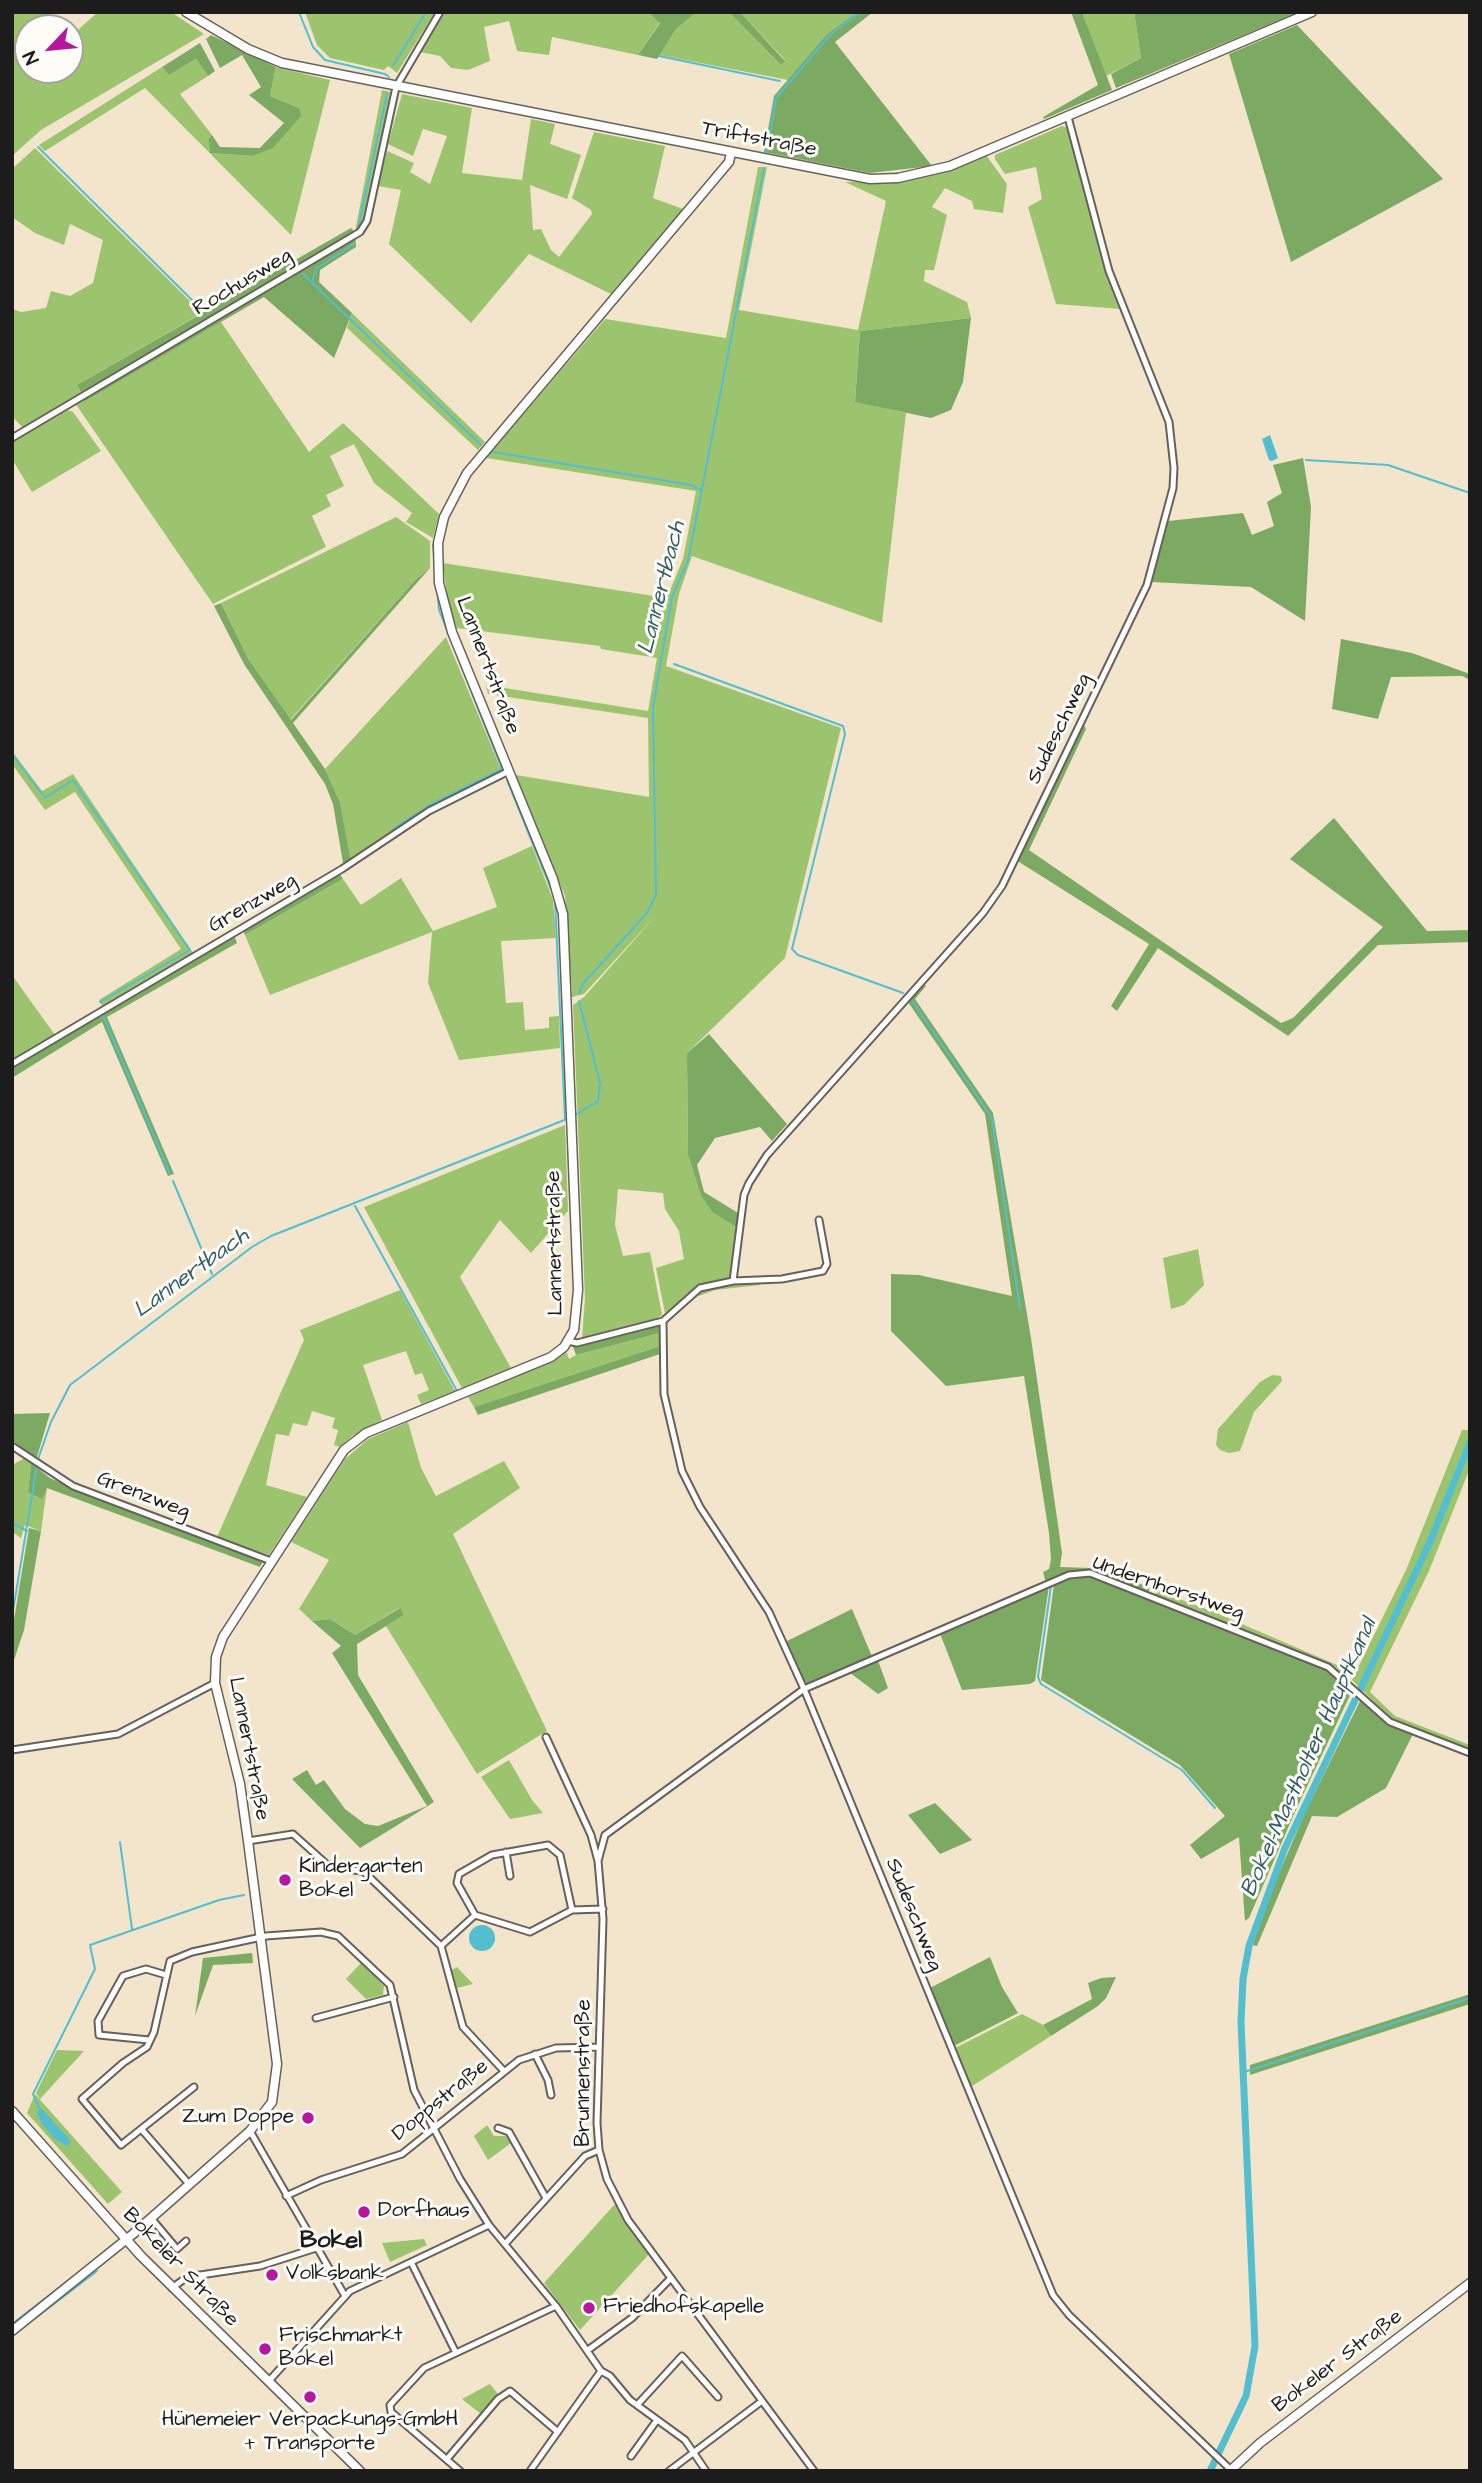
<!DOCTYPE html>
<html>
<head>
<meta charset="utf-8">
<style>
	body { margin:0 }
	#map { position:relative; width:1482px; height:2483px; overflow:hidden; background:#f2e5cb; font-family:"Architects Daughter",sans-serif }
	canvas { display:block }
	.frame { position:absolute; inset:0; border:14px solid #1c1c1c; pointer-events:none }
	.north { position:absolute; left:14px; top:14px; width:70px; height:70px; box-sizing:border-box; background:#fdfcf7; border:2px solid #a3a29f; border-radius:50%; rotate:244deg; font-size:19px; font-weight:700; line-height:28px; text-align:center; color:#1c1c1c }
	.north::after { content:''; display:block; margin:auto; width:24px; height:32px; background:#b5179e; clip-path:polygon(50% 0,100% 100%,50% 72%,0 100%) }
</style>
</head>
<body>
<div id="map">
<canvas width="1482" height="2483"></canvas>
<div class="frame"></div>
<div class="north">N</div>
</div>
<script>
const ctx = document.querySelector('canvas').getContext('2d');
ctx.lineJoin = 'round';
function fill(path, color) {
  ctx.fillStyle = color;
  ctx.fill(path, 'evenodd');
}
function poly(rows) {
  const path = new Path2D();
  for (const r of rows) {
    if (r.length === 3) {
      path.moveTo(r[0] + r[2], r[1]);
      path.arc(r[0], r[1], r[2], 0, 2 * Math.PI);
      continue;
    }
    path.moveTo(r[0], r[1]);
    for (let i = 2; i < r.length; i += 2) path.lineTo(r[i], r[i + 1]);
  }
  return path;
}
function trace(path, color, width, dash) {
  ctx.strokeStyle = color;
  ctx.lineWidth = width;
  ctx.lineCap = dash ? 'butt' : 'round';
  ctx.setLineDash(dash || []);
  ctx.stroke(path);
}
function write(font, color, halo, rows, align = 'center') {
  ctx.font = font + ' "Architects Daughter",sans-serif';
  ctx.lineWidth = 6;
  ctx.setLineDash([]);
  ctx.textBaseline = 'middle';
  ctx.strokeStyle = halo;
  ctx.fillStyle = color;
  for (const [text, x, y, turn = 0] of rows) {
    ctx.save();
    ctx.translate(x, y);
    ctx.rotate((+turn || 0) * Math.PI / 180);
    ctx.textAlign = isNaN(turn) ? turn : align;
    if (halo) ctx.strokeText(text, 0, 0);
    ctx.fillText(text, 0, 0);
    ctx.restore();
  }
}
fill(poly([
	[12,12,44,12,59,28,28,28,28,70,70,70,70,37,98,12,171,12,204,34,41,130,12,156],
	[305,12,435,12,397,73,388,66,384,70,330,58,317,45],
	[445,12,648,12,660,22,638,55,552,37,549,55,517,51,509,21,484,27,490,61,468,70,451,68,440,56,420,52],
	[697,12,729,12,781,65,785,60,740,12,857,12,826,35,788,80,659,55,676,29],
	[1082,12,1134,12,1141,58,1106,76],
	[196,59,208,76,180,94,212,135,208,139,210,153,252,156,299,108,270,96,276,67,330,80,291,235,145,88,45,151,39,145,162,67,169,75],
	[382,90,390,92,381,145,364,220,355,232],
	[402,94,472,108,462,173,522,180,531,119,555,124,550,144,581,155,567,199,530,185,533,230,541,229,551,250,559,257,592,214,591,210,572,198,594,132,665,146,653,198,683,209,611,294,529,254,471,323,389,244,401,190,378,186,387,151,414,163,410,172,430,184,447,136,423,129,413,156,388,144],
	[1062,126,1068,128,1106,271,1121,309,1056,304,1028,207,1042,199,1036,167,1005,174,995,159,995,155],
	[35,148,202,313,77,385,81,394,23,428,12,416,12,309,21,312,46,308,51,291,70,296,93,283,103,240,70,224,64,245,35,233,12,217,12,169],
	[986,155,1007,184,1003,213,974,209,972,201,945,188,932,207,947,215,934,270,925,270,924,281,967,302,971,318,860,331,855,401,906,413,882,623,692,556,679,594,666,666,841,728,785,958,687,1053,688,1155,701,1196,712,1212,736,1227,732,1277,699,1287,665,1313,656,1268,684,1259,679,1231,665,1209,663,1193,618,1189,615,1225,623,1256,650,1252,662,1315,651,1322,582,1339,585,1298,573,1005,585,996,657,914,584,994,568,998,572,992,565,896,516,775,649,797,648,718,488,694,486,685,648,711,657,658,601,649,600,646,457,628,448,602,443,563,667,598,683,559,696,491,486,458,605,319,726,338,758,167,767,167,739,310,858,330,886,201,845,182,897,181,934,175],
	[352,313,485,442,478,450,347,328],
	[221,322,309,452,343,423,439,514,433,538,406,522,412,513,374,483,354,444,330,456,344,486,326,495,331,506,312,516,326,547,213,604,75,403,83,397,85,400],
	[68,410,73,412,101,451,32,492,12,459,12,442],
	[396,517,430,541,430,568,416,579,290,720,249,660,221,603],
	[446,637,502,772,428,810,351,861,340,802,325,769],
	[12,751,42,791,73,774,193,953,102,1006,99,1000,181,949,75,792,45,810,12,764],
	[532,846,553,900,556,938,501,941,506,1003,523,1002,525,1030,549,1028,549,1017,559,1016,560,1048,459,1060,428,983,432,932,270,995,245,935,343,879,361,905,401,878,433,931,497,907,483,868],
	[12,975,55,1035,12,1061],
	[565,1125,568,1211,531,1253,500,1220,460,1277,511,1368,462,1388,364,1207],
	[1198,1249,1204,1285,1184,1305,1171,1309,1163,1258],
	[761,1281,760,1285,715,1290,699,1296,696,1292,734,1282],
	[400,1290,455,1391,421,1404,417,1395,429,1390,422,1373,415,1375,406,1351,363,1365,382,1420,352,1436,340,1447,334,1445,338,1430,332,1428,335,1418,312,1411,307,1426,293,1423,289,1436,276,1434,266,1485,307,1497,269,1555,217,1537,304,1340,300,1330],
	[660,1333,660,1346,474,1407,468,1397,553,1361,566,1351,569,1359,576,1355],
	[1272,1375,1281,1376,1282,1381,1254,1412,1240,1451,1229,1453,1220,1450,1216,1445,1218,1429,1260,1382],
	[408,1422,421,1468,436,1496,504,1461,520,1488,453,1534,547,1731,477,1774,386,1626,404,1615,399,1608,355,1635,330,1619,312,1621,299,1609,329,1560,291,1542,345,1459,368,1439],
	[1462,1430,1470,1430,1470,1468,1429,1571,1370,1692,1395,1716,1470,1745,1470,1750,1391,1719,1352,1680,1406,1570],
	[25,1458,31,1463,28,1492,47,1488,41,1531,25,1525,21,1538,12,1532,12,1465],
	[1156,1590,1214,1612,1344,1668,1342,1672,1155,1597],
	[509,1760,532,1800,543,1813,510,1819,481,1777],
	[361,1963,384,1986,383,1995,366,1999,346,1979],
	[457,1967,473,1984,457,1988,452,1970],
	[1022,2014,1043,2025,1051,2036,969,2088,953,2049],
	[57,2050,84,2051,40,2099,36,2093],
	[35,2094,122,2192,108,2204,27,2113],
	[487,2125,494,2136,506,2136,511,2143,488,2160,474,2136],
	[615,2204,650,2253,580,2330,544,2283],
	[424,2239,427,2245,390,2262,382,2243],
	[490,2384,498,2394,481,2414,462,2399]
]), '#9cc46f');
fill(poly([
	[648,12,667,14,697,12,676,29,657,59,638,55,660,23],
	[729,12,740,12,785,61,781,65],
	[857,12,873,12,835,42,932,166,870,173,764,152,774,96,826,35],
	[1071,12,1082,12,1112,90,1044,119,1043,117,1098,85],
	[1134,12,1299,12,1116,88,1111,74,1141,58],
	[1297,25,1443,179,1291,262,1229,54],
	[211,35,276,67,270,96,299,108,301,116,273,148,252,156,210,153,208,139,212,135,220,147,260,148,284,123,249,95,261,87,242,55,220,68,206,39],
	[200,43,215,71,208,76,196,59,169,75,162,67],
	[351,228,355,232,356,247,320,270,319,282,352,313,334,358,264,297,85,401,77,385],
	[971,318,963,382,951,410,931,418,855,402,860,331],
	[1303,458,1311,507,1305,621,1251,587,1151,582,1168,521,1243,513,1252,535,1274,526,1267,502,1282,493,1273,465],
	[430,568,293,723,325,769,340,802,351,861,343,863,333,804,325,784,244,664,214,606,221,603,249,660,291,720,416,579],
	[1341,639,1412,653,1470,674,1470,680,1462,676,1391,677,1378,719,1332,709],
	[1084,725,1086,729,1029,850,1281,1023,1293,1018,1383,927,1290,859,1334,818,1427,931,1470,930,1470,942,1378,945,1288,1036,1158,948,1117,1011,1111,1006,1149,944,1016,860],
	[339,873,343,879,245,935,243,930],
	[234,935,237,943,107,1017,174,1174,168,1176,102,1022,12,1078,12,1067],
	[923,983,926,986,915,999,993,1113,1031,1338,1062,1553,1060,1567,1091,1568,1150,1587,1148,1593,1090,1572,1046,1583,1043,1572,1049,1569,1051,1559,1049,1533,1024,1376,946,1386,891,1331,891,1274,919,1275,1012,1296,985,1114,908,1002],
	[709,1034,787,1124,772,1141,760,1127,715,1138,697,1165,704,1192,738,1213,736,1227,712,1212,701,1196,688,1155,687,1053],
	[656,1324,661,1329,660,1333,576,1355,573,1347,579,1345],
	[660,1346,660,1354,478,1415,474,1407],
	[50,1413,36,1460,12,1440,12,1414],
	[31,1463,50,1478,130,1512,263,1561,260,1567,47,1488,42,1499,28,1492],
	[29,1528,41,1531,24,1630,12,1666,12,1632],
	[1089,1575,1327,1668,1352,1691,1294,1814,1249,1918,1245,1921,1239,1837,1201,1859,1190,1845,1225,1816,1180,1765,1041,1680,1054,1584,1069,1576],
	[1049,1586,1035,1681,1030,1684,962,1690,939,1631],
	[400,1608,404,1615,357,1644,358,1675,434,1802,396,1826,360,1848,292,1779,307,1770,316,1785,324,1780,345,1809,365,1824,378,1826,427,1806,332,1653,341,1646,312,1621,330,1619,355,1635],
	[852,1609,873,1659,877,1658,888,1688,878,1694,845,1669,804,1687,785,1642],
	[1361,1699,1388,1724,1413,1734,1386,1788,1337,1817,1312,1816,1257,1946,1253,1945,1262,1913,1304,1815],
	[935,1803,972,1840,940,1854,908,1815],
	[252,1953,253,1963,213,1965,195,2016,203,1958],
	[990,1957,1002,1987,1018,2013,952,2047,928,1989],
	[1116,1977,1106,1998,1098,2006,1051,2036,1043,2025,1092,1999,1088,1983,1101,1978],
	[1470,1994,1470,2004,1250,2075,1250,2065]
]), '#7daa62');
fill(poly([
	[1270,435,1278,458,1272,461,1269,460,1262,439],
	[482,1938,13],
	[40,2107,71,2141,68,2147,55,2139,42,2124,37,2113]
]), '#53becf');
trace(poly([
	[299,12,313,47,325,60,385,74,389,77],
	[659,56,780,81],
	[393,66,426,12],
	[38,147,201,309],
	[766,154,776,98,829,36,860,12],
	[358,229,387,94],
	[303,274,481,445],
	[312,283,316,269,355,243],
	[493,452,691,485,701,490],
	[1306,460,1388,465,1470,493],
	[674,664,843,726,845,734,792,949,798,955,903,993],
	[12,754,45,798,73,780,190,950,100,1002],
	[507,780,554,896],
	[393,829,428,806,502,769,439,610,433,545],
	[555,901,565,1119],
	[579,994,582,985,647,913,656,895,653,707,672,597,688,561,764,168],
	[913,1002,992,1118,1020,1308],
	[103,1015,170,1174],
	[577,1114,598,1101,600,1083,579,1001],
	[173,1181,212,1274],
	[355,1206,457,1391],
	[38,1459,51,1422,70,1385,252,1247,271,1236,567,1119],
	[12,1523,27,1531],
	[1051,1586,1038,1677,1041,1684,1182,1770,1215,1808],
	[12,1617,37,1465],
	[120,1842,132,1929],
	[1244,2072,1470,1998],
	[39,2108,33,2094,95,1969,90,1945,219,1900,244,1895],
	[12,2324,78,2273],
	[12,2336,97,2271]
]), '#53becf', 2);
trace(poly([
	[1210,2471,1246,2396,1255,2346,1241,2022,1243,1979,1249,1946,1285,1848,1430,1542,1470,1443]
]), '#53becf', 7);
const street = poly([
	[12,438,360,232,367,221,396,87,440,12],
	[12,1064,342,869,429,811,509,771],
	[733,1281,782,1279,823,1271,827,1264,819,1220],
	[663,1321,664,1394,682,1471,700,1507,769,1612,804,1689,1053,2295,1069,2315,1231,2470],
	[568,1341,577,1343,663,1321,700,1288,733,1281,744,1195,749,1183,767,1155,983,913,1002,886,1147,585,1173,488,1174,468,1169,422,1109,271,1068,117],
	[12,1446,73,1486,271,1561],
	[546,1737,591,1835,598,1861,603,1919,597,2123,599,2150,607,2179,628,2220,814,2471],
	[12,1750,118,1734,215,1683],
	[248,1841,293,1834,331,1868,363,1871,441,1946,463,2027,503,2070],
	[506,1852,510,1876],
	[598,1861,605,1835,804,1689,1069,1575,1090,1573,1328,1667,1390,1722,1470,1753],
	[475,1915,457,1883,459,1874,492,1855,548,1845,560,1855,572,1910,603,1909],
	[441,1946,475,1915,530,1932,572,1910],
	[316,2018,394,1997],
	[149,2040,99,2035,98,2021,123,1976,146,1969,166,1975],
	[535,2054,548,2080,551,2095],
	[194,2087,121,2145,82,2099,123,2063,147,2047,154,2032,170,1961,192,1952,266,1936,321,1932,338,1936,390,1985,414,2090,460,2179,489,2225,556,2306,601,2371],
	[498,2128,509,2132,546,2198],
	[143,2131,189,2184],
	[250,2131,345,2296],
	[286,2196,321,2180,402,2154,519,2060,556,2048,599,2047],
	[151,2218,177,2249,186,2241],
	[505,2244,585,2156,599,2150],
	[411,2262,456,2353],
	[172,2288,187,2277,260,2266,316,2248],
	[588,2350,632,2318,671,2278],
	[601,2371,610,2376,630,2400,685,2440,706,2471],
	[268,2382,350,2291,489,2225],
	[638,2404,682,2356,718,2397],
	[631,2456,657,2420],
	[447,2459,498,2399,510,2391,558,2432],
	[460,2471,391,2412,390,2405,424,2368,556,2306],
	[530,2471,601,2371],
	[669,2471,762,2401]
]);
const secondary = poly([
	[186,12,248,49,282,63,870,179,898,178,950,166,1312,12],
	[12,2111,141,2256,360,2471],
	[12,2331,133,2234,250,2131,272,2102,277,2064,248,1841,240,1784,215,1683,216,1657,223,1637,344,1450,366,1433,551,1357,564,1347,574,1330,578,1290,563,914,553,879,452,632,439,583,438,543,444,517,467,473,729,162,731,153],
	[1230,2471,1260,2443,1470,2283]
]);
trace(street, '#676259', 9);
trace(secondary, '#676259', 11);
trace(street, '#fff', 5);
trace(secondary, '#fff', 8);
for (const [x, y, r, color] of [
	[285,1880,7,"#b5179e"],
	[308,2118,7,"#b5179e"],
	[364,2212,7,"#b5179e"],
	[272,2275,7,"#b5179e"],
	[589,2308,7,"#b5179e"],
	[265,2349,7,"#b5179e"],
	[310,2397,7,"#b5179e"]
]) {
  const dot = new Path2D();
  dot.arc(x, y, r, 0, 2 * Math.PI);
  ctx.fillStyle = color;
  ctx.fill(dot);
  trace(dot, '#fdfcf7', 2.5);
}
write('21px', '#1c1c1c', '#fdfcf7', [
	["Triftstraße",759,140,11],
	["Rochusweg",243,283,-31],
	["Lannertstraße",487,666,69],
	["Sudeschweg",1060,729,-64],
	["Grenzweg",253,904,-30],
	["Lannertstraße",556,1243,-91],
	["Grenzweg",143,1496,21],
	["Undernhorstweg",1168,1589,19],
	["Lannertstraße",248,1749,79],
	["Sudeschweg",913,1915,68],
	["Brunnenstraße",585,2073,-90],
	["Doppstraße",441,2101,-39],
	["Bokeler Straße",180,2268,46],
	["Bokeler Straße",1338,2362,-37]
]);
write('21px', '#1c1c1c', '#fdfcf7', [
	["Kindergarten",299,1868],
	["Bokel",299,1892],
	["Zum Doppe",294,2118,"right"],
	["Dorfhaus",378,2212],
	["Volksbank",286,2275],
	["Friedhofskapelle",603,2308],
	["Frischmarkt",279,2337],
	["Bokel",279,2361],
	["Hünemeier Verpackungs-GmbH",310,2421,"center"],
	["+ Transporte",310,2445,"center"]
], 'left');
write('italic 23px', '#325d64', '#fdfcf7', [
	["Lannertbach",663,588,-76],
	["Lannertbach",192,1274,-36],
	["Bokel-Mastholter Hauptkanal",1310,1758,-66]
]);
write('bold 24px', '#1c1c1c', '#fdfcf7', [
	["Bokel",331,2242]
]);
</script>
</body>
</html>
